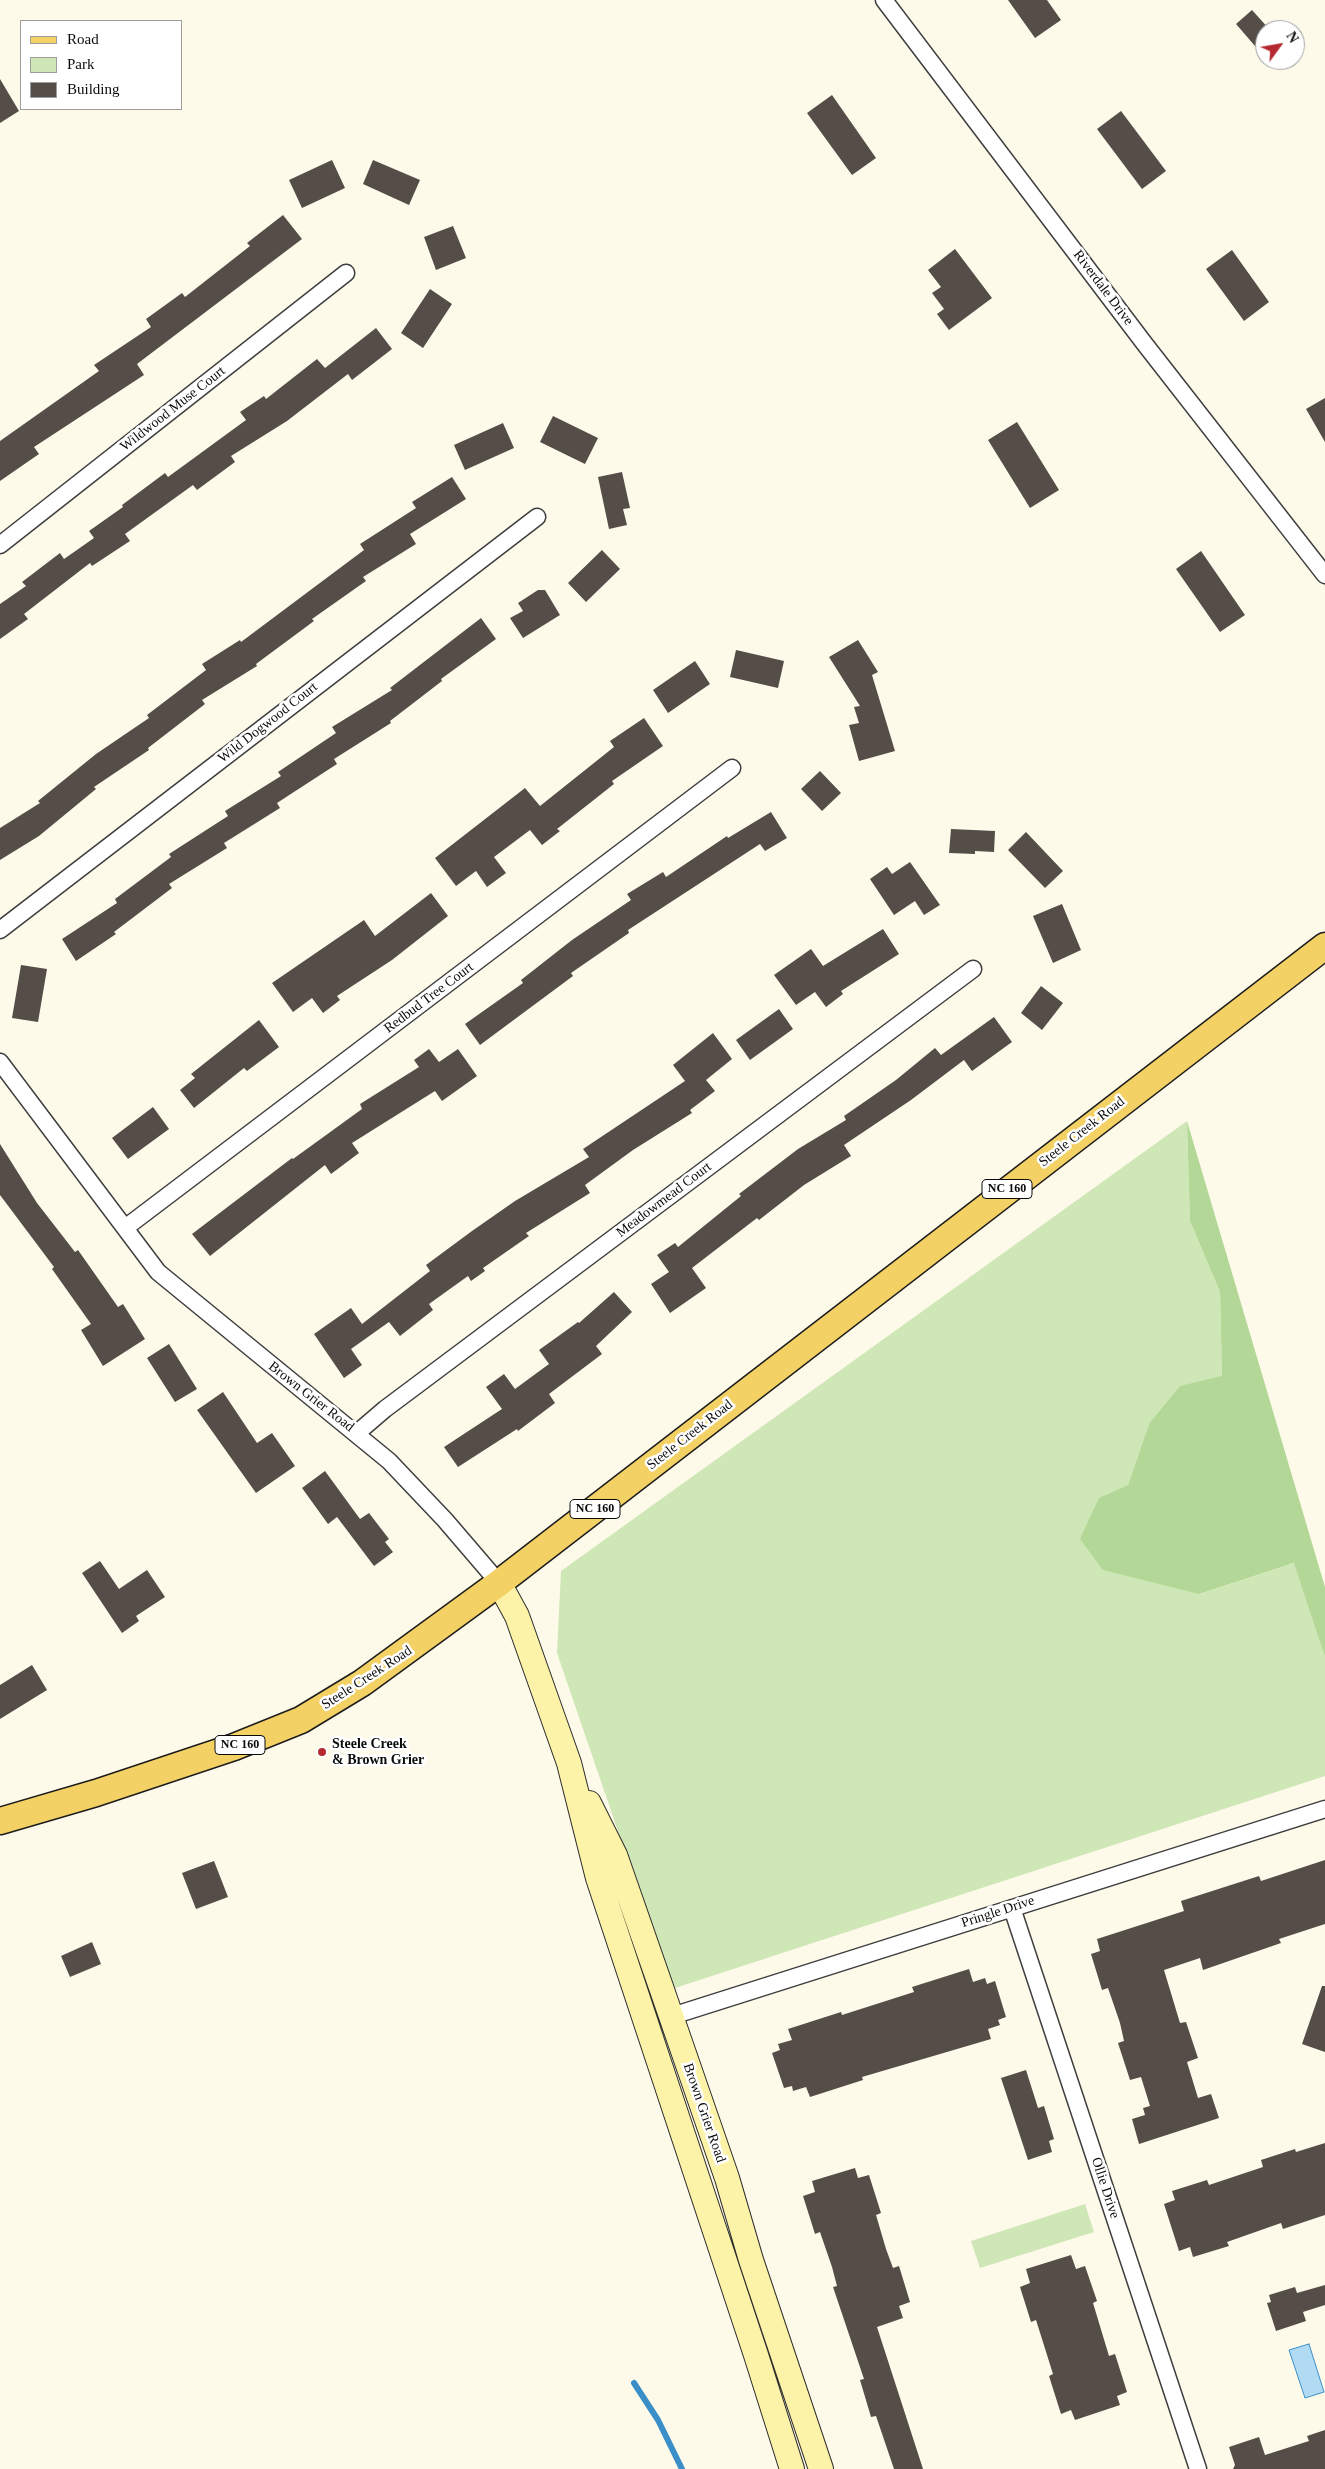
<!DOCTYPE html>
<html>
<head>
<meta charset="utf-8">
<style>
	body { margin:0 }
	#map { position:relative; width:1325px; height:2469px; overflow:hidden; background:#fefaea; font-family:"Times New Roman",serif }
	canvas { display:block }
	.legend { position:absolute; left:20px; top:20px; width:162px; height:90px; box-sizing:border-box; background:#fff; border:1px solid #9d9d9d; margin:0; padding:6px 9px; list-style:none; font-size:15px; color:#0b0b0b }
	.legend li { display:flex; align-items:center; gap:10px; height:25px }
	.legend b { width:25px; border:1px solid #9d9d9d }
	.north { position:absolute; left:1255px; top:20px; width:50px; height:50px; box-sizing:border-box; background:#fff; border:1px solid #9d9d9d; border-radius:50%; rotate:58deg; font-size:14px; font-weight:700; line-height:20px; text-align:center; color:#0b0b0b }
	.north::after { content:''; display:block; margin:auto; width:18px; height:22px; background:#b52930; clip-path:polygon(50% 0,100% 100%,50% 72%,0 100%) }
</style>
</head>
<body>
<div id="map">
<canvas width="1325" height="2469"></canvas>
<ul class="legend">
<li><b style="height:6px;background:#f3d165"></b>Road</li>
<li><b style="height:14px;background:#cfe7b6"></b>Park</li>
<li><b style="height:14px;background:#544d48"></b>Building</li>
</ul>
<div class="north">N</div>
</div>
<script>
const ctx = document.querySelector('canvas').getContext('2d');
ctx.lineJoin = 'round';
function fill(path, color) {
  ctx.fillStyle = color;
  ctx.fill(path, 'evenodd');
}
function poly(rows) {
  const path = new Path2D();
  for (const r of rows) {
    path.moveTo(r[0], r[1]);
    for (let i = 2; i < r.length; i += 2) path.lineTo(r[i], r[i + 1]);
  }
  return path;
}
function trace(path, color, width, dash) {
  ctx.strokeStyle = color;
  ctx.lineWidth = width;
  ctx.lineCap = dash ? 'butt' : 'round';
  ctx.setLineDash(dash || []);
  ctx.stroke(path);
}
function write(font, color, halo, rows, align = 'center') {
  ctx.font = font + ' "Times New Roman",serif';
  ctx.lineWidth = 5;
  ctx.setLineDash([]);
  ctx.textBaseline = 'middle';
  ctx.strokeStyle = halo;
  ctx.fillStyle = color;
  for (const [text, x, y, turn = 0] of rows) {
    ctx.save();
    ctx.translate(x, y);
    ctx.rotate((+turn || 0) * Math.PI / 180);
    ctx.textAlign = isNaN(turn) ? turn : align;
    if (halo) ctx.strokeText(text, 0, 0);
    ctx.fillText(text, 0, 0);
    ctx.restore();
  }
}
fill(poly([
	[1187,1121,1190,1221,1220,1292,1222,1377,1149,1424,1128,1485,1099,1499,1199,1594,1295,1563,1325,1657,1325,1776,672,1989,557,1653,561,1571],
	[1085,2204,1094,2232,980,2268,971,2241]
]), '#cfe7b6');
fill(poly([
	[1187,1121,1325,1587,1325,1657,1294,1563,1199,1594,1103,1570,1080,1539,1099,1498,1128,1485,1149,1424,1180,1386,1222,1376,1220,1292,1190,1221]
]), '#b3d796');
const water = poly([
	[1309,2344,1324,2392,1305,2398,1289,2350,1309,2344]
]);
fill(water, '#b1dbf3');
trace(water, '#3b8fc8', 1);
trace(poly([
	[634,2383,658,2420,682,2469]
]), '#3b8fc8', 6);
fill(poly([
	[1008,0,1047,0,1061,20,1035,38],
	[1252,10,1270,30,1265,30,1265,37,1255,46,1236,24],
	[0,79,19,111,0,123],
	[832,95,876,158,852,175,807,113],
	[1121,111,1166,171,1142,189,1097,129],
	[332,160,345,188,302,208,289,180],
	[373,160,420,180,409,205,363,184],
	[283,215,302,239,137,364,144,375,34,447,39,454,0,481,0,441,99,371,94,365,151,327,146,319,182,293,185,297,250,246,247,243],
	[453,226,466,258,436,270,424,237],
	[955,249,992,298,949,330,937,314,944,309,932,293,941,287,928,270],
	[1232,250,1269,302,1244,321,1206,269],
	[430,289,452,304,423,348,401,333],
	[376,328,392,349,352,380,348,374,287,421,231,456,235,462,197,490,193,485,125,534,130,541,92,566,90,563,24,614,28,619,0,639,0,604,26,586,22,582,60,553,64,559,94,538,89,531,123,507,122,505,165,473,168,477,246,420,240,412,264,396,266,399,317,359,325,368],
	[1325,398,1325,442,1306,409],
	[553,416,598,438,585,464,540,442],
	[1017,422,1059,490,1030,508,988,440],
	[503,423,514,448,465,470,454,445],
	[622,472,630,508,623,509,627,525,609,529,598,477],
	[452,477,466,499,410,534,416,544,363,577,366,581,312,619,314,621,256,664,257,666,202,700,205,704,148,748,149,750,94,787,96,789,39,836,0,860,0,828,40,803,38,801,96,754,149,718,147,715,206,670,202,664,240,640,241,642,364,550,360,544,416,508,412,502],
	[602,550,620,569,586,602,568,583],
	[1201,551,1245,615,1220,632,1176,569],
	[538,590,545,590,560,615,523,638,510,618,523,611,518,603],
	[481,618,496,639,441,679,442,681,390,721,391,723,334,759,337,764,277,803,280,808,224,843,227,848,169,884,172,888,114,932,116,934,76,961,62,939,117,903,115,899,171,857,169,854,228,816,225,811,281,776,278,772,336,733,332,727,392,690,390,688],
	[858,640,878,672,872,675,895,751,859,761,849,725,859,723,854,707,860,706,829,657],
	[736,650,784,661,778,688,730,677],
	[695,661,710,684,668,713,653,690],
	[644,718,663,746,612,781,614,784,557,829,560,831,542,845,530,830,494,857,506,873,487,887,476,871,456,886,435,858,525,788,540,806,614,747,610,741],
	[820,771,841,793,822,811,801,789],
	[771,812,787,838,765,851,760,844,628,930,629,933,571,973,573,976,480,1045,465,1024,523,983,521,980,572,940,631,900,627,894,663,872,666,877,727,836,728,838],
	[951,829,995,831,994,852,975,851,975,854,949,853],
	[1026,832,1063,871,1045,888,1008,850],
	[910,862,940,905,924,915,915,901,894,915,870,879,887,867,892,874],
	[431,893,448,916,392,960,337,996,340,1000,323,1013,312,998,293,1012,272,983,364,920,375,936],
	[1062,904,1081,950,1053,963,1033,916],
	[883,929,899,954,841,991,843,994,826,1007,815,992,796,1005,774,975,811,949,823,966],
	[21,965,47,969,38,1022,12,1018],
	[1041,986,1063,1003,1042,1030,1021,1013],
	[779,1009,793,1029,750,1060,736,1040],
	[994,1017,1012,1042,972,1071,964,1060,911,1100,844,1145,851,1156,804,1185,759,1220,757,1218,692,1268,706,1288,670,1313,651,1284,669,1272,657,1255,675,1243,678,1247,741,1196,739,1194,798,1149,846,1120,844,1116,896,1080,935,1048,941,1055],
	[259,1020,279,1047,247,1071,244,1068,194,1108,180,1090,195,1078,191,1074],
	[713,1033,732,1059,706,1080,715,1091,690,1110,692,1113,633,1150,585,1185,590,1193,526,1233,529,1236,483,1268,485,1271,471,1281,468,1276,429,1304,433,1310,400,1336,389,1322,351,1349,362,1365,344,1378,314,1334,351,1308,362,1324,430,1271,426,1265,472,1231,515,1201,589,1157,583,1149,685,1081,673,1065],
	[429,1049,439,1062,458,1049,477,1076,442,1101,435,1091,352,1143,359,1153,331,1174,325,1165,210,1256,192,1234,292,1158,293,1159,362,1109,360,1104,419,1067,414,1060],
	[153,1107,169,1129,128,1159,112,1138],
	[0,1144,37,1203,75,1252,78,1250,118,1307,123,1304,145,1339,103,1366,81,1330,91,1324,52,1269,54,1267,0,1195],
	[614,1292,632,1312,596,1346,602,1354,549,1394,555,1403,518,1431,517,1429,458,1467,444,1447,502,1409,486,1387,504,1374,515,1389,549,1364,539,1350,578,1322,579,1323],
	[169,1344,197,1389,175,1402,147,1358],
	[223,1392,257,1443,272,1433,295,1466,256,1493,197,1410],
	[325,1471,360,1519,369,1513,389,1539,385,1542,393,1552,374,1566,337,1517,328,1524,302,1488],
	[100,1561,119,1589,147,1570,165,1597,136,1616,139,1621,122,1633,82,1573],
	[32,1665,47,1690,0,1719,0,1685],
	[1325,1860,1325,1924,1279,1939,1281,1943,1203,1970,1200,1958,1164,1970,1180,2023,1186,2022,1198,2058,1187,2062,1198,2098,1211,2094,1219,2118,1139,2144,1132,2119,1145,2115,1143,2108,1150,2106,1141,2077,1130,2080,1118,2043,1124,2041,1120,2023,1108,1988,1102,1990,1091,1954,1100,1951,1097,1939,1184,1911,1181,1901,1259,1876,1261,1881],
	[214,1861,228,1897,196,1909,182,1873],
	[92,1942,101,1964,70,1977,61,1956],
	[969,1969,973,1982,985,1978,987,1984,995,1981,1006,2017,998,2020,1000,2025,988,2029,991,2039,862,2077,863,2080,810,2097,806,2087,793,2091,792,2086,784,2088,772,2053,780,2050,778,2044,792,2040,788,2029,841,2012,842,2015,914,1992,912,1987],
	[1322,1986,1325,1986,1325,2052,1302,2044],
	[1026,2070,1038,2108,1044,2106,1054,2139,1049,2141,1052,2152,1028,2160,1001,2078],
	[1325,2143,1325,2215,1283,2229,1281,2223,1227,2242,1229,2246,1193,2257,1190,2247,1179,2251,1164,2204,1175,2200,1172,2191,1207,2180,1209,2185,1263,2167,1261,2160,1295,2149,1296,2152],
	[855,2168,858,2178,869,2175,881,2213,876,2215,886,2249,893,2268,899,2266,910,2302,899,2306,903,2318,877,2327,923,2469,894,2469,876,2416,871,2417,860,2380,864,2379,833,2287,837,2286,832,2267,820,2232,815,2234,803,2196,815,2192,812,2181],
	[1071,2255,1076,2269,1085,2266,1097,2301,1093,2303,1109,2356,1115,2354,1127,2392,1117,2396,1120,2405,1075,2420,1071,2410,1061,2414,1049,2376,1053,2374,1042,2339,1036,2320,1031,2322,1020,2287,1030,2283,1026,2269],
	[1325,2285,1325,2305,1303,2312,1306,2321,1276,2331,1267,2303,1271,2302,1269,2295,1295,2287,1297,2293],
	[1325,2430,1325,2469,1233,2469,1235,2465,1229,2447,1259,2437,1265,2455,1309,2441,1307,2436]
]), '#544d48');
const street = poly([
	[884,0,1144,343,1325,575],
	[0,545,346,273],
	[0,930,537,517],
	[0,1062,158,1272,389,1461,445,1520,499,1583],
	[125,1228,732,768],
	[357,1433,385,1409,973,969],
	[1012,1908,1198,2469],
	[672,2016,1325,1809]
]);
const secondary = poly([
	[499,1583,517,1616,569,1763,598,1878,756,2355,792,2469],
	[589,1803,615,1855,661,1987,727,2178,751,2260,821,2469]
]);
const primary = poly([
	[0,1821,96,1793,234,1747,301,1720,362,1683,499,1583,1325,946]
]);
trace(street, '#3e3e3e', 19);
trace(secondary, '#2d2d2d', 26);
trace(primary, '#1c1c1c', 29);
trace(street, '#fff', 16);
trace(secondary, '#fcf3a8', 24);
trace(primary, '#f3d165', 26);
for (const [x, y, r, color] of [
	[322,1752,5,"#b52930"]
]) {
  const dot = new Path2D();
  dot.arc(x, y, r, 0, 2 * Math.PI);
  ctx.fillStyle = color;
  ctx.fill(dot);
  trace(dot, '#fff', 2);
}
for (const [x, y, w] of [
	[1007,1189,50],
	[595,1509,50],
	[240,1745,50]
]) {
  const box = new Path2D();
  box.roundRect(x - w / 2, y - 9.5, w, 19, 4);
  ctx.fillStyle = '#fff';
  ctx.fill(box);
  trace(box, '#0b0b0b', 1);
}
write('bold 12px', '#0b0b0b', null, [
	["NC 160",1007,1189],
	["NC 160",595,1509],
	["NC 160",240,1745]
]);
write('14px', '#0b0b0b', '#fff', [
	["Riverdale Drive",1103,288,53],
	["Wildwood Muse Court",173,409,-38],
	["Wild Dogwood Court",268,723,-38],
	["Redbud Tree Court",429,998,-37],
	["Steele Creek Road",1082,1132,-38],
	["Meadowmead Court",664,1200,-37],
	["Brown Grier Road",311,1397,38],
	["Steele Creek Road",690,1435,-38],
	["Steele Creek Road",367,1678,-33],
	["Pringle Drive",998,1912,-18],
	["Brown Grier Road",704,2113,71],
	["Ollie Drive",1105,2188,72]
]);
write('bold 14px', '#0b0b0b', '#fff', [
	["Steele Creek",332,1744],
	["& Brown Grier",332,1760]
], 'left');
</script>
</body>
</html>
